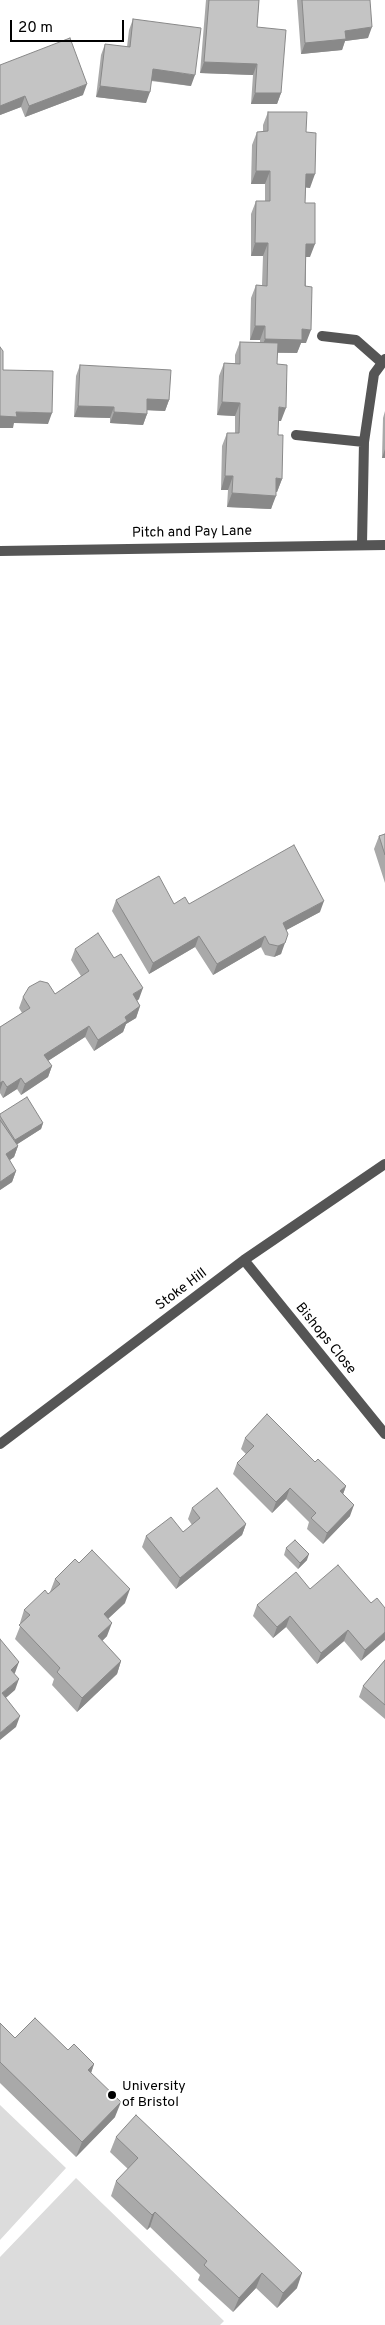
<!DOCTYPE html>
<html>
<head>
<meta charset="utf-8">
<style>
	body { margin:0 }
	#map { position:relative; width:385px; height:2325px; overflow:hidden; background:#fff; font-family:Overpass,sans-serif }
	canvas { display:block }
	.scale { position:absolute; left:10px; top:20px; width:114px; height:22px; box-sizing:border-box; border:2px solid #000; border-top:0; padding-left:6px; font-size:15px; line-height:18px; white-space:nowrap; color:#000; -webkit-text-stroke:4px #fff; paint-order:stroke }
</style>
</head>
<body>
<div id="map">
<canvas width="385" height="2325"></canvas>
<div class="scale">20 m</div>
</div>
<script>
const ctx = document.querySelector('canvas').getContext('2d');
ctx.lineJoin = 'round';
function fill(path, color) {
  ctx.fillStyle = color;
  ctx.fill(path, 'evenodd');
}
function poly(rows) {
  const path = new Path2D();
  for (const r of rows) {
    path.moveTo(r[0], r[1]);
    for (let i = 2; i < r.length; i += 2) path.lineTo(r[i], r[i + 1]);
  }
  return path;
}
function trace(path, color, width, dash) {
  ctx.strokeStyle = color;
  ctx.lineWidth = width;
  ctx.lineCap = dash ? 'butt' : 'round';
  ctx.setLineDash(dash || []);
  ctx.stroke(path);
}
function write(font, color, halo, rows, align = 'center') {
  ctx.font = font + ' Overpass,sans-serif';
  ctx.lineWidth = 4.5;
  ctx.setLineDash([]);
  ctx.textBaseline = 'middle';
  ctx.strokeStyle = halo;
  ctx.fillStyle = color;
  for (const [text, x, y, turn = 0] of rows) {
    ctx.save();
    ctx.translate(x, y);
    ctx.rotate((+turn || 0) * Math.PI / 180);
    ctx.textAlign = isNaN(turn) ? turn : align;
    if (halo) ctx.strokeText(text, 0, 0);
    ctx.fillText(text, 0, 0);
    ctx.restore();
  }
}
fill(poly([
	[0,2105,66,2168,0,2240],
	[76,2178,224,2321,220,2325,0,2325,0,2257]
]), '#dcdcdc');
trace(poly([
	[322,336,356,340,381,362],
	[296,435,364,442],
	[362,544,364,442,374,374,385,359],
	[0,551,385,545],
	[244,1260,385,1434],
	[0,1444,244,1260,385,1164]
]), '#555', 10);
fill(poly([
	[206,0,259,0,257,27,281,93,277,104,251,104,253,75,200,73],
	[297,0,370,0,368,38,345,41,342,50,301,54],
	[133,19,191,86,151,81,146,103,96,97,101,55,105,44,127,47,129,30],
	[0,65,83,95,25,117,21,107,0,115],
	[268,112,306,132,310,188,306,187,305,203,310,257,306,257,306,343,301,343,297,353,277,353,277,364,281,421,278,421,278,435,282,479,277,492,276,492,271,509,227,507,228,490,221,490,222,446,227,433,235,433,235,416,217,415,219,376,224,363,235,363,235,355,240,342,260,343,260,340,250,340,251,298,256,285,262,285,263,256,251,256,251,214,256,201,265,201,265,184,251,184,252,145,257,132,263,132,263,125],
	[80,365,169,400,165,411,147,410,147,414,143,425,110,423,110,418,74,417,76,376],
	[385,411,385,458,382,458,383,418],
	[385,834,385,883,374,849,379,836],
	[116,900,174,904,189,904,320,912,286,930,281,954,274,957,265,955,261,947,213,975,195,947,149,974,112,911],
	[75,949,139,999,137,1001,140,1006,136,1018,126,1024,123,1032,94,1051,85,1037,48,1061,52,1066,48,1077,21,1095,17,1089,3,1098,0,1093,0,1027,22,1013,19,1008,23,997,55,994,81,976,71,960],
	[0,1114,43,1123,41,1129,17,1144,18,1146,14,1157,9,1160,16,1171,12,1182,0,1190],
	[245,1438,315,1462,346,1486,343,1494,350,1516,323,1544,307,1529,309,1522,286,1499,272,1513,233,1474,237,1463,246,1454,241,1449],
	[192,1508,246,1524,242,1535,176,1589,142,1547,146,1536,183,1532,192,1525,188,1519],
	[286,1548,307,1560,298,1569,284,1555],
	[79,1563,125,1603,108,1619,107,1636,102,1641,121,1661,117,1674,77,1712,52,1685,54,1679,15,1639,21,1624,20,1623,24,1610,48,1594,50,1593,50,1592,55,1579],
	[310,1589,371,1603,385,1608,361,1661,344,1641,317,1664,286,1627,273,1638,253,1616,257,1605],
	[385,1660,385,1719,359,1697,363,1686],
	[0,2023,15,2038,68,2050,94,2064,91,2073,115,2117,76,2157,0,2083],
	[116,2137,297,2288,277,2308,256,2288,233,2312,198,2280,200,2275,150,2227,147,2230,111,2196,116,2181,128,2169,110,2152]
]), '#a9a9a9');
fill(poly([
	[372,27,368,38,345,41,342,50,301,54,305,43,345,31],
	[204,62,257,64,253,75,200,73],
	[153,69,195,75,191,86,149,80],
	[87,84,83,95,25,117,29,106],
	[100,86,150,92,146,103,96,97],
	[255,93,281,93,277,104,251,104],
	[25,96,21,107,0,115,0,106],
	[256,171,270,171,265,184,251,184],
	[306,174,315,174,310,188,301,187],
	[255,243,268,243,263,256,251,256],
	[306,244,315,244,310,257,302,257],
	[255,326,265,326,260,340,250,340],
	[302,329,311,330,306,343,301,343,297,353,260,352,265,339],
	[147,399,169,400,165,411,143,410],
	[222,402,240,403,235,416,217,415],
	[78,406,114,407,110,418,74,417],
	[279,407,286,408,281,421,274,421],
	[16,412,52,413,48,424,14,423,13,428,0,428,0,416],
	[114,412,147,414,143,425,110,423],
	[385,449,385,458,382,458],
	[225,476,233,476,228,490,221,490],
	[276,478,282,479,277,492,271,492],
	[232,493,276,496,271,509,227,507],
	[324,901,320,912,279,934,283,923],
	[199,936,195,947,149,974,153,963],
	[265,936,261,947,213,975,217,964],
	[285,943,281,954,274,957,278,946],
	[143,988,139,999,129,1006,133,994],
	[140,1006,136,1018,126,1024,123,1032,94,1051,98,1040,125,1017],
	[89,1026,85,1037,40,1066,44,1055],
	[52,1066,48,1077,21,1095,25,1084],
	[21,1078,17,1089,3,1098,7,1087],
	[3,1081,0,1091,0,1083],
	[43,1123,41,1129,13,1147,15,1140],
	[18,1146,14,1157,2,1166,6,1154],
	[16,1171,12,1182,0,1190,0,1182],
	[346,1486,342,1497,340,1491],
	[290,1488,286,1499,272,1513,276,1502],
	[354,1505,350,1516,323,1544,327,1533],
	[246,1524,242,1535,176,1589,180,1578],
	[309,1554,307,1560,298,1569,300,1563],
	[130,1589,125,1603,99,1627,104,1614],
	[290,1616,286,1627,273,1638,277,1627],
	[112,1623,107,1636,93,1650,98,1636],
	[348,1630,344,1641,317,1664,321,1653],
	[385,1632,385,1640,361,1661,365,1650],
	[121,1661,117,1674,77,1712,82,1698],
	[19,1662,15,1673,7,1681,11,1670],
	[19,1679,15,1690,0,1703,2,1693],
	[20,1716,16,1727,0,1740,0,1733],
	[94,2064,89,2079,88,2070],
	[121,2102,115,2117,76,2157,82,2142],
	[155,2212,150,2227,147,2230,152,2215],
	[262,2273,256,2288,233,2312,239,2298],
	[302,2273,297,2288,277,2308,283,2293]
]), '#898989');
const building = poly([
	[209,0,259,0,257,27,286,30,281,93,255,93,257,64,204,62,209,0],
	[302,0,370,0,372,27,345,31,346,39,305,43,302,0],
	[133,19,201,28,195,75,153,69,150,92,100,86,105,44,130,47,133,19],
	[70,38,87,84,29,106,25,96,0,106,0,65,70,38],
	[268,112,307,112,306,132,316,133,315,174,306,174,305,203,315,203,315,244,306,244,305,286,312,287,311,330,302,329,302,340,265,339,265,326,255,326,256,285,267,286,268,243,255,243,256,201,270,201,270,171,256,171,257,132,268,131,268,112],
	[240,342,278,343,277,364,287,365,286,408,279,407,278,435,283,435,282,479,276,478,276,496,232,493,233,476,225,476,227,433,239,433,240,403,222,402,224,363,240,364,240,342],
	[0,347,3,351,3,370,53,371,52,413,16,412,17,417,0,416,0,347],
	[80,365,171,370,169,400,147,399,147,414,114,412,114,407,78,406,80,365],
	[385,834,385,855,379,836,385,834],
	[294,845,324,901,283,923,288,934,285,943,278,946,269,944,265,936,217,964,199,936,153,963,116,900,159,876,174,904,185,897,189,904,294,845],
	[98,933,114,958,121,954,143,988,133,994,140,1006,125,1017,127,1021,98,1040,89,1026,44,1055,52,1066,25,1084,21,1078,7,1087,3,1081,0,1083,0,1027,30,1008,23,997,29,987,40,981,48,983,55,994,89,971,75,949,98,933],
	[27,1097,43,1123,15,1140,0,1116,0,1114,27,1097],
	[0,1120,18,1146,6,1154,16,1171,0,1182,0,1120],
	[267,1414,315,1462,318,1459,346,1486,340,1491,354,1505,327,1533,311,1518,316,1513,290,1488,276,1502,237,1463,254,1446,245,1438,267,1414],
	[217,1488,246,1524,180,1578,146,1536,171,1517,183,1532,200,1518,192,1508,217,1488],
	[295,1540,309,1554,300,1563,286,1548,295,1540],
	[92,1550,130,1589,104,1614,112,1623,98,1636,121,1661,82,1698,57,1672,60,1668,19,1625,30,1615,24,1610,45,1590,48,1594,60,1584,55,1579,75,1559,79,1563,92,1550],
	[338,1565,371,1603,377,1598,385,1608,385,1632,365,1650,348,1630,321,1653,290,1616,277,1627,257,1605,296,1572,310,1589,338,1565],
	[0,1639,19,1662,11,1670,19,1679,2,1693,20,1716,0,1733,0,1639],
	[385,1660,385,1705,363,1686,385,1660],
	[35,2018,68,2050,74,2044,94,2064,88,2070,121,2102,82,2142,0,2062,0,2023,15,2038,35,2018],
	[136,2115,302,2273,283,2293,262,2273,239,2298,204,2265,207,2261,155,2212,152,2215,116,2181,138,2158,116,2137,136,2115]
]);
fill(building, '#c4c4c4');
trace(building, '#898989', 1);
for (const [x, y, r, color] of [
	[112,2095,5,"#000"]
]) {
  const dot = new Path2D();
  dot.arc(x, y, r, 0, 2 * Math.PI);
  ctx.fillStyle = color;
  ctx.fill(dot);
  trace(dot, '#fff', 2);
}
write('14px', '#000', '#fff', [
	["Pitch and Pay Lane",192,533,-1],
	["Stoke Hill",182,1290,-37],
	["Bishops Close",325,1339,51]
]);
write('14px', '#000', '#fff', [
	["University",122,2087],
	["of Bristol",122,2103]
], 'left');
</script>
</body>
</html>
